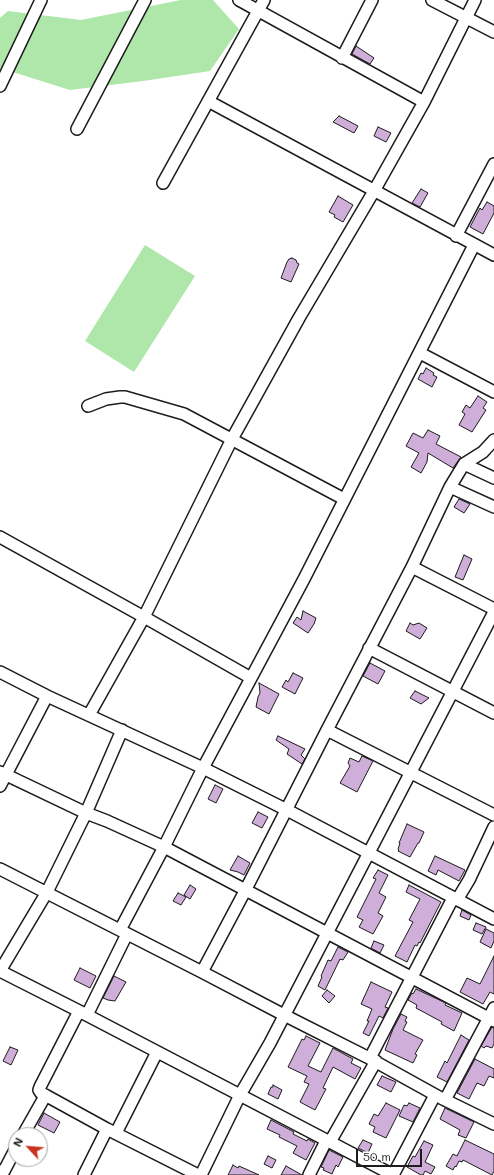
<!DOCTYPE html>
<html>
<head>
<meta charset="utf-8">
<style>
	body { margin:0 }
	#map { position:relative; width:494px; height:1175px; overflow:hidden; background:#fff; font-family:Mali,sans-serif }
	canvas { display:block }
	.north { position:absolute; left:8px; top:1127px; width:40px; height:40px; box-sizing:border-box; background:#fff; border:1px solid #a4a4a4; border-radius:50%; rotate:296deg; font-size:11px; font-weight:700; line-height:16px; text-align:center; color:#1c1c1c }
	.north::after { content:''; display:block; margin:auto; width:14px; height:18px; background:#c8321e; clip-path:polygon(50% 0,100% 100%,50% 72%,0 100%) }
	.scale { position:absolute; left:356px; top:1149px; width:66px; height:18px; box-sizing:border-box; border:2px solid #1c1c1c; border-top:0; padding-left:5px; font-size:12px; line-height:14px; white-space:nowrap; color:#1c1c1c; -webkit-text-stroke:3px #fff; paint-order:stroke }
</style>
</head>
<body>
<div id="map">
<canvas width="494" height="1175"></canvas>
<div class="north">N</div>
<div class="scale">50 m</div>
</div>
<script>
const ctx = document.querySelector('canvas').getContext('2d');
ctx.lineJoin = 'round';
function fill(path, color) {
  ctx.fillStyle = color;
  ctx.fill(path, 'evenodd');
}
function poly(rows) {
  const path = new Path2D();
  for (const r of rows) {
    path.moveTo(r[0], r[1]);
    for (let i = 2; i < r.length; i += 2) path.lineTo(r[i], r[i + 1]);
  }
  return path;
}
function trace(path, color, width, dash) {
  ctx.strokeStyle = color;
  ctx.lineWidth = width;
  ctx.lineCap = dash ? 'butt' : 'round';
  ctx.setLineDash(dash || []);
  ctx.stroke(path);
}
fill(poly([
	[181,0,213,0,239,29,210,71,143,81,70,90,0,68,0,18,8,11,81,20],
	[145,245,195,276,134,372,85,341]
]), '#afe7ab');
const building = poly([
	[356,46,374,58,370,64,352,54,356,46],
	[339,116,358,126,354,133,333,122,339,116],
	[378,127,391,133,386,142,374,136,378,127],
	[421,189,428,193,420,207,412,203,421,189],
	[338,196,353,205,343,222,334,217,335,215,329,212,338,196],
	[487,202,494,206,494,213,483,234,470,227,480,208,482,210,487,202],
	[292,258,296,260,297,263,299,264,291,282,281,278,287,262,289,259,292,258],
	[426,368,434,373,433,375,437,377,432,387,418,379,421,373,423,374,426,368],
	[478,396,487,402,483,408,486,410,472,432,459,425,465,414,462,412,466,405,470,408,478,396],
	[428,430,440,436,436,444,461,457,453,468,428,453,427,462,421,473,411,467,419,453,406,446,413,433,423,438,428,430],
	[459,499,470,504,464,513,454,507,459,499],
	[464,555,472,559,463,580,455,577,464,555],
	[303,611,316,618,314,624,308,633,293,623,297,617,301,620,303,611],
	[410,623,413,625,419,623,427,628,420,639,406,631,410,623],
	[370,663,385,671,378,684,363,676,370,663],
	[293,673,303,678,295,694,282,687,286,680,288,682,293,673],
	[259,683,279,694,269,714,256,707,258,697,260,693,259,683],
	[415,691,429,698,421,704,410,698,415,691],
	[278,736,305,749,301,755,305,759,302,764,287,754,289,749,276,740,278,736],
	[362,756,373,761,357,792,340,783,350,766,348,763,350,758,359,762,362,756],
	[215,785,223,789,216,803,208,799,215,785],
	[258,812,268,817,262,828,252,823,258,812],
	[407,824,424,832,419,843,418,843,410,857,398,851,399,850,398,849,400,843,399,843,407,824],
	[238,856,250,863,244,875,238,872,230,870,238,856],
	[435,856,465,870,459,881,438,870,436,875,428,871,435,856],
	[378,870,388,875,379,893,386,897,378,913,383,916,373,934,359,927,363,920,357,917,376,879,373,878,378,870],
	[190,885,196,889,190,899,184,895,190,885],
	[409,885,441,902,420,943,419,942,417,946,415,945,407,962,395,956,413,922,409,920,420,899,406,892,409,885],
	[178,893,186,897,181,905,173,901,178,893],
	[462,910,471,915,469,920,460,916,462,910],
	[476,923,486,927,482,934,473,930,476,923],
	[486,929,494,933,494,941,491,948,480,942,486,929],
	[374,941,384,945,380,953,371,948,374,941],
	[338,947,348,952,343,960,340,959,325,990,318,986,322,977,321,976,328,960,331,961,338,947],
	[494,956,494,994,490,992,483,1004,460,992,467,978,480,984,494,956],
	[80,968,96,976,90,988,74,980,80,968],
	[114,976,126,982,115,1001,108,1000,103,998,114,976],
	[371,982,392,992,385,1007,388,1008,383,1018,379,1016,369,1036,363,1033,369,1021,367,1021,372,1009,361,1004,371,982],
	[416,989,446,1003,445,1005,462,1013,454,1031,441,1024,442,1022,416,1008,417,1005,408,1000,412,993,413,994,416,989],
	[327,990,335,996,329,1003,322,996,327,990],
	[401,1014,407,1017,405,1021,407,1022,403,1030,423,1040,415,1054,417,1055,413,1063,385,1050,393,1029,401,1014],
	[492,1027,494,1028,494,1044,492,1048,486,1046,484,1048,481,1046,492,1027],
	[461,1035,469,1040,447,1082,437,1077,445,1061,447,1063,461,1035],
	[306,1036,320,1043,308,1066,321,1072,333,1048,353,1059,351,1063,361,1068,355,1079,333,1067,323,1088,326,1089,315,1110,300,1102,309,1084,304,1082,307,1076,288,1067,302,1039,304,1040,306,1036],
	[10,1047,18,1050,11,1065,3,1061,10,1047],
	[475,1059,494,1069,494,1078,489,1076,484,1086,477,1083,469,1099,457,1093,475,1059],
	[382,1076,396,1082,391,1092,377,1085,382,1076],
	[273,1085,282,1090,278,1099,268,1094,271,1087,273,1087,273,1085],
	[386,1103,400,1110,386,1138,373,1132,375,1127,369,1124,374,1114,378,1116,386,1103],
	[409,1103,420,1108,413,1122,399,1116,404,1105,407,1106,409,1103],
	[445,1108,474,1122,466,1138,458,1135,460,1130,440,1119,445,1108],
	[44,1113,60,1122,54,1133,38,1125,44,1113],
	[271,1120,294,1132,293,1134,307,1141,308,1139,315,1143,306,1160,293,1153,297,1146,279,1137,280,1135,267,1129,271,1120],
	[363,1140,372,1144,368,1153,358,1148,363,1140],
	[465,1140,494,1154,494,1171,492,1175,463,1160,462,1162,459,1161,456,1167,455,1166,453,1170,446,1166,453,1154,457,1156,465,1140],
	[424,1141,433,1145,425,1162,435,1167,431,1174,425,1171,423,1175,421,1175,407,1167,413,1156,415,1157,424,1141],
	[329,1150,343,1157,338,1167,336,1165,332,1174,323,1170,324,1168,321,1167,329,1150],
	[268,1156,276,1160,272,1168,264,1164,268,1156],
	[233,1165,238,1168,239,1166,259,1175,228,1175,233,1165],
	[286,1166,302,1175,281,1175,286,1166]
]);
fill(building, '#cfaeda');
trace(building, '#1c1c1c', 1);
const minor = poly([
	[239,0,424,102],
	[432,0,494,32],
	[342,58,372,0],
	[0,86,41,0],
	[208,101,494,255],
	[77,129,145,0],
	[163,183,264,0],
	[456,236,494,164],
	[420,353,494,392],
	[88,406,106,399,120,397,125,397,184,414,344,499],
	[464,464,494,478],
	[450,487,494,507],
	[0,537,144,617,251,678],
	[412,567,494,609],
	[369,648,494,713],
	[0,672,47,696,203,768,287,810,494,919],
	[89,715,144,617,232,439,299,318,374,191,424,102,475,0],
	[327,730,494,815],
	[0,772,86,813,107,821,164,847,494,1021],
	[0,786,47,696],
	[0,869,202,972,284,1015,367,1057,441,1098,494,1124],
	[457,900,469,880,494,827],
	[120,930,164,847,203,768,304,579,474,245],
	[0,971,79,1011,393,1175],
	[0,971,47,892,86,813,122,730],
	[202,972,245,891,327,730,412,567,450,487,464,464,483,452,494,440],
	[87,1015,127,934],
	[370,1058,453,898],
	[45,1095,107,1129,198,1175],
	[445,1100,494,1008],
	[116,1133,157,1052],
	[23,1135,44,1098,45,1095,41,1093,39,1090,40,1087,79,1011],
	[330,1142,376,1061],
	[0,1171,4,1171,16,1148],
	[84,1175,107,1129],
	[201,1175,240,1095,270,1043,494,612],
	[309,1175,326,1141],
	[393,1175,435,1095]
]);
trace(minor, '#1c1c1c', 14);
trace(minor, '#fff', 11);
</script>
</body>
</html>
